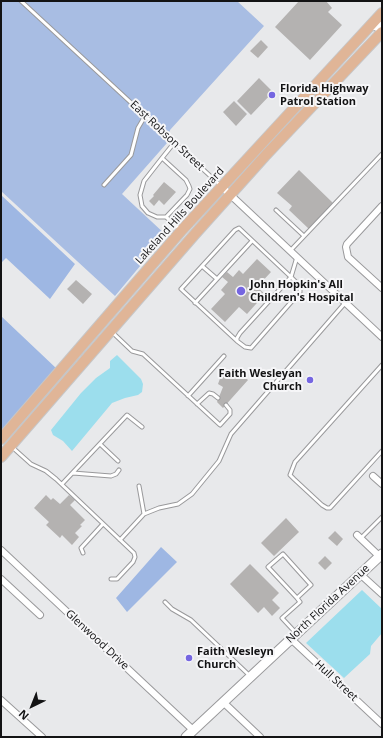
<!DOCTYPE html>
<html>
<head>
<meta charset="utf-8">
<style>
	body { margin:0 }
	#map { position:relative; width:383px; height:738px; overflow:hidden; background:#e8e9eb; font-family:"Open Sans",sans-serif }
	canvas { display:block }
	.frame { position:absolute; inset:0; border:2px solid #131314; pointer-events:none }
	.north { position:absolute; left:12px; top:686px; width:40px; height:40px; -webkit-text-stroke:3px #f6f6f8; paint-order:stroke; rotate:223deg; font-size:11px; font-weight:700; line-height:16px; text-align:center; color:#131314 }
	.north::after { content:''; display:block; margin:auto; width:14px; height:18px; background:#131314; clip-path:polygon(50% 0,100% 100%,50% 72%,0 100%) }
</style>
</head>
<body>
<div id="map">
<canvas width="383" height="738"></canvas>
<div class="frame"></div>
<div class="north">N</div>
</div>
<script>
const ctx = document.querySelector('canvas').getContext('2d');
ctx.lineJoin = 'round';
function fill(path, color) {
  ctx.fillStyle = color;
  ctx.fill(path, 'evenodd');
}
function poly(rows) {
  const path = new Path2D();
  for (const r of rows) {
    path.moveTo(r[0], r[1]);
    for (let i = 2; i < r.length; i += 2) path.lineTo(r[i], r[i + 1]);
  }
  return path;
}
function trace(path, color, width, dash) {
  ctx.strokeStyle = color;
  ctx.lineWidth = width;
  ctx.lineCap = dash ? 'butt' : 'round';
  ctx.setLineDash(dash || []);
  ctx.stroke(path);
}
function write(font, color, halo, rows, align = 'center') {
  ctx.font = font + ' "Open Sans",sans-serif';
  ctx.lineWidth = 4;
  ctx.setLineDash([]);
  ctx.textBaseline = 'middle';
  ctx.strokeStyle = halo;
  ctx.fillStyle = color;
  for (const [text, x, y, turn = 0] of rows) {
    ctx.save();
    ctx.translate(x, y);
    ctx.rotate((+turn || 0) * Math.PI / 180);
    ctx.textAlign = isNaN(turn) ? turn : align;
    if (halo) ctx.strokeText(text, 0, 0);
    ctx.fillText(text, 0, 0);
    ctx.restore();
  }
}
fill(poly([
	[1,1,237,1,264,26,170,130,167,143,122,194,166,235,115,296,1,191]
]), '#a8bde3');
fill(poly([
	[1,195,75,264,50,299,6,258,1,263],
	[1,316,57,369,1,434],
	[161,547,177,562,127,612,116,598]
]), '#9eb7e3');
fill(poly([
	[117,355,141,379,143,384,142,392,138,395,125,398,112,403,72,451,63,441,53,435,51,430,81,393,96,378,110,368,110,361],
	[362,590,382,609,382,633,371,646,370,654,344,678,306,643]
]), '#9cdeed');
fill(poly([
	[299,1,318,1,319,2,321,1,326,1,332,8,328,12,342,25,310,60,275,27],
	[261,40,268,47,258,58,250,51],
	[259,78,273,92,251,115,237,101],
	[234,101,247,114,236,126,223,112],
	[299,170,333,203,309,229,289,210,292,206,277,193],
	[164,182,176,192,164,205,159,200,154,206,149,201,154,196,153,195],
	[257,259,271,272,257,287,265,294,247,314,239,307,225,322,211,309,225,294,221,290,228,282,222,277,227,272,233,277,239,270,243,274],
	[76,280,92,294,83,304,67,289],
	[230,369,236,374,239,372,248,380,223,408,217,402,223,387,218,384,222,373,227,375],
	[46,495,51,500,53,498,60,504,69,495,75,500,70,505,85,520,80,525,82,526,75,533,79,537,72,545,62,535,60,538,46,525,49,522,34,508],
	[286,518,299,532,274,556,261,543],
	[335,531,343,539,337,546,328,538],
	[325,556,332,563,325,570,318,563],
	[250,564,279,593,272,600,280,608,272,616,264,607,258,613,230,584]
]), '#b4b2b1');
const lane = poly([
	[21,1,220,185],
	[174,143,162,158,186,180,189,186,190,189,187,195,166,217,180,229],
	[162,158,144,181,140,195,142,206,148,213,157,217,166,217],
	[104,185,131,155,138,128,145,116],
	[276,210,304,236],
	[290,251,382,154],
	[202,266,217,279],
	[195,303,252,241],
	[112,332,132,351,143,354,220,425,230,414,230,410,226,405],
	[237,341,181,289,235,230,239,228,291,277,240,333,237,338,237,341,245,347,251,348,300,292,300,286,291,277,297,257],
	[382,365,295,462,290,475,294,479,322,505,327,508,330,508,382,451],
	[188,396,224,356],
	[197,404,209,393,213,394,218,398],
	[100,444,118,461],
	[12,447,31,464,46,471,56,479,134,553,135,557,133,562,117,579,111,579],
	[73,473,111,476,116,474,119,470],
	[62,484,127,415,142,427],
	[139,486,144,514],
	[361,538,382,517],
	[120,540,144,514,159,508,178,504,192,494,219,461,231,434,345,303],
	[83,553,81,548,103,524],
	[165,602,172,609,191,620,249,675],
	[295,632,282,618,300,602,297,598,268,567,283,554,311,585,297,598]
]);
const street = poly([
	[221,186,382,337],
	[382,206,347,244,346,247,348,257,382,288],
	[373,476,382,484],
	[357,535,379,556],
	[1,550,193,730],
	[360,574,382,594],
	[1,579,40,615],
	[291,639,382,724],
	[1,700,42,737],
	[223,702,260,737]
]);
const secondary = poly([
	[371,25,382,27],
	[186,737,382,554]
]);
const primary = poly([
	[1,439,181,231,382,13],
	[1,457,195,234,265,156,382,32]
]);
trace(lane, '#99999b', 5);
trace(street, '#99999b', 8);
trace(secondary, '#99999b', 11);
trace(primary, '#c6c6c7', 12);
trace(lane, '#fff', 3);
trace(street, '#fff', 6);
trace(secondary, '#fff', 9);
trace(primary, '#e0b597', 10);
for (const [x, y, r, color] of [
	[272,95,4,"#7566e1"],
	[241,291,5,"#7566e1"],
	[310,380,4,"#7566e1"],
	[189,658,4,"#7566e1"]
]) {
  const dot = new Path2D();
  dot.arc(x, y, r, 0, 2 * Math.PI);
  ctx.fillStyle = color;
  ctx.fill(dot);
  trace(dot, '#f6f6f8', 1.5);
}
write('bold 11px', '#131314', '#f6f6f8', [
	["Florida Highway",280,89],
	["Patrol Station",280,102],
	["John Hopkin's All",250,285],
	["Children's Hospital",250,298],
	["Faith Wesleyan",302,374,"right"],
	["Church",302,387,"right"],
	["Faith Wesleyn",197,652],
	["Church",197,665]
], 'left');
write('11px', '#131314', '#f6f6f8', [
	["East Robson Street",167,136,43],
	["Lakeland Hills Boulevard",180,216,-48],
	["North Florida Avenue",328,604,-43],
	["Glenwood Drive",97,640,43],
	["Hull Street",336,681,43]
]);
</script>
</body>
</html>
